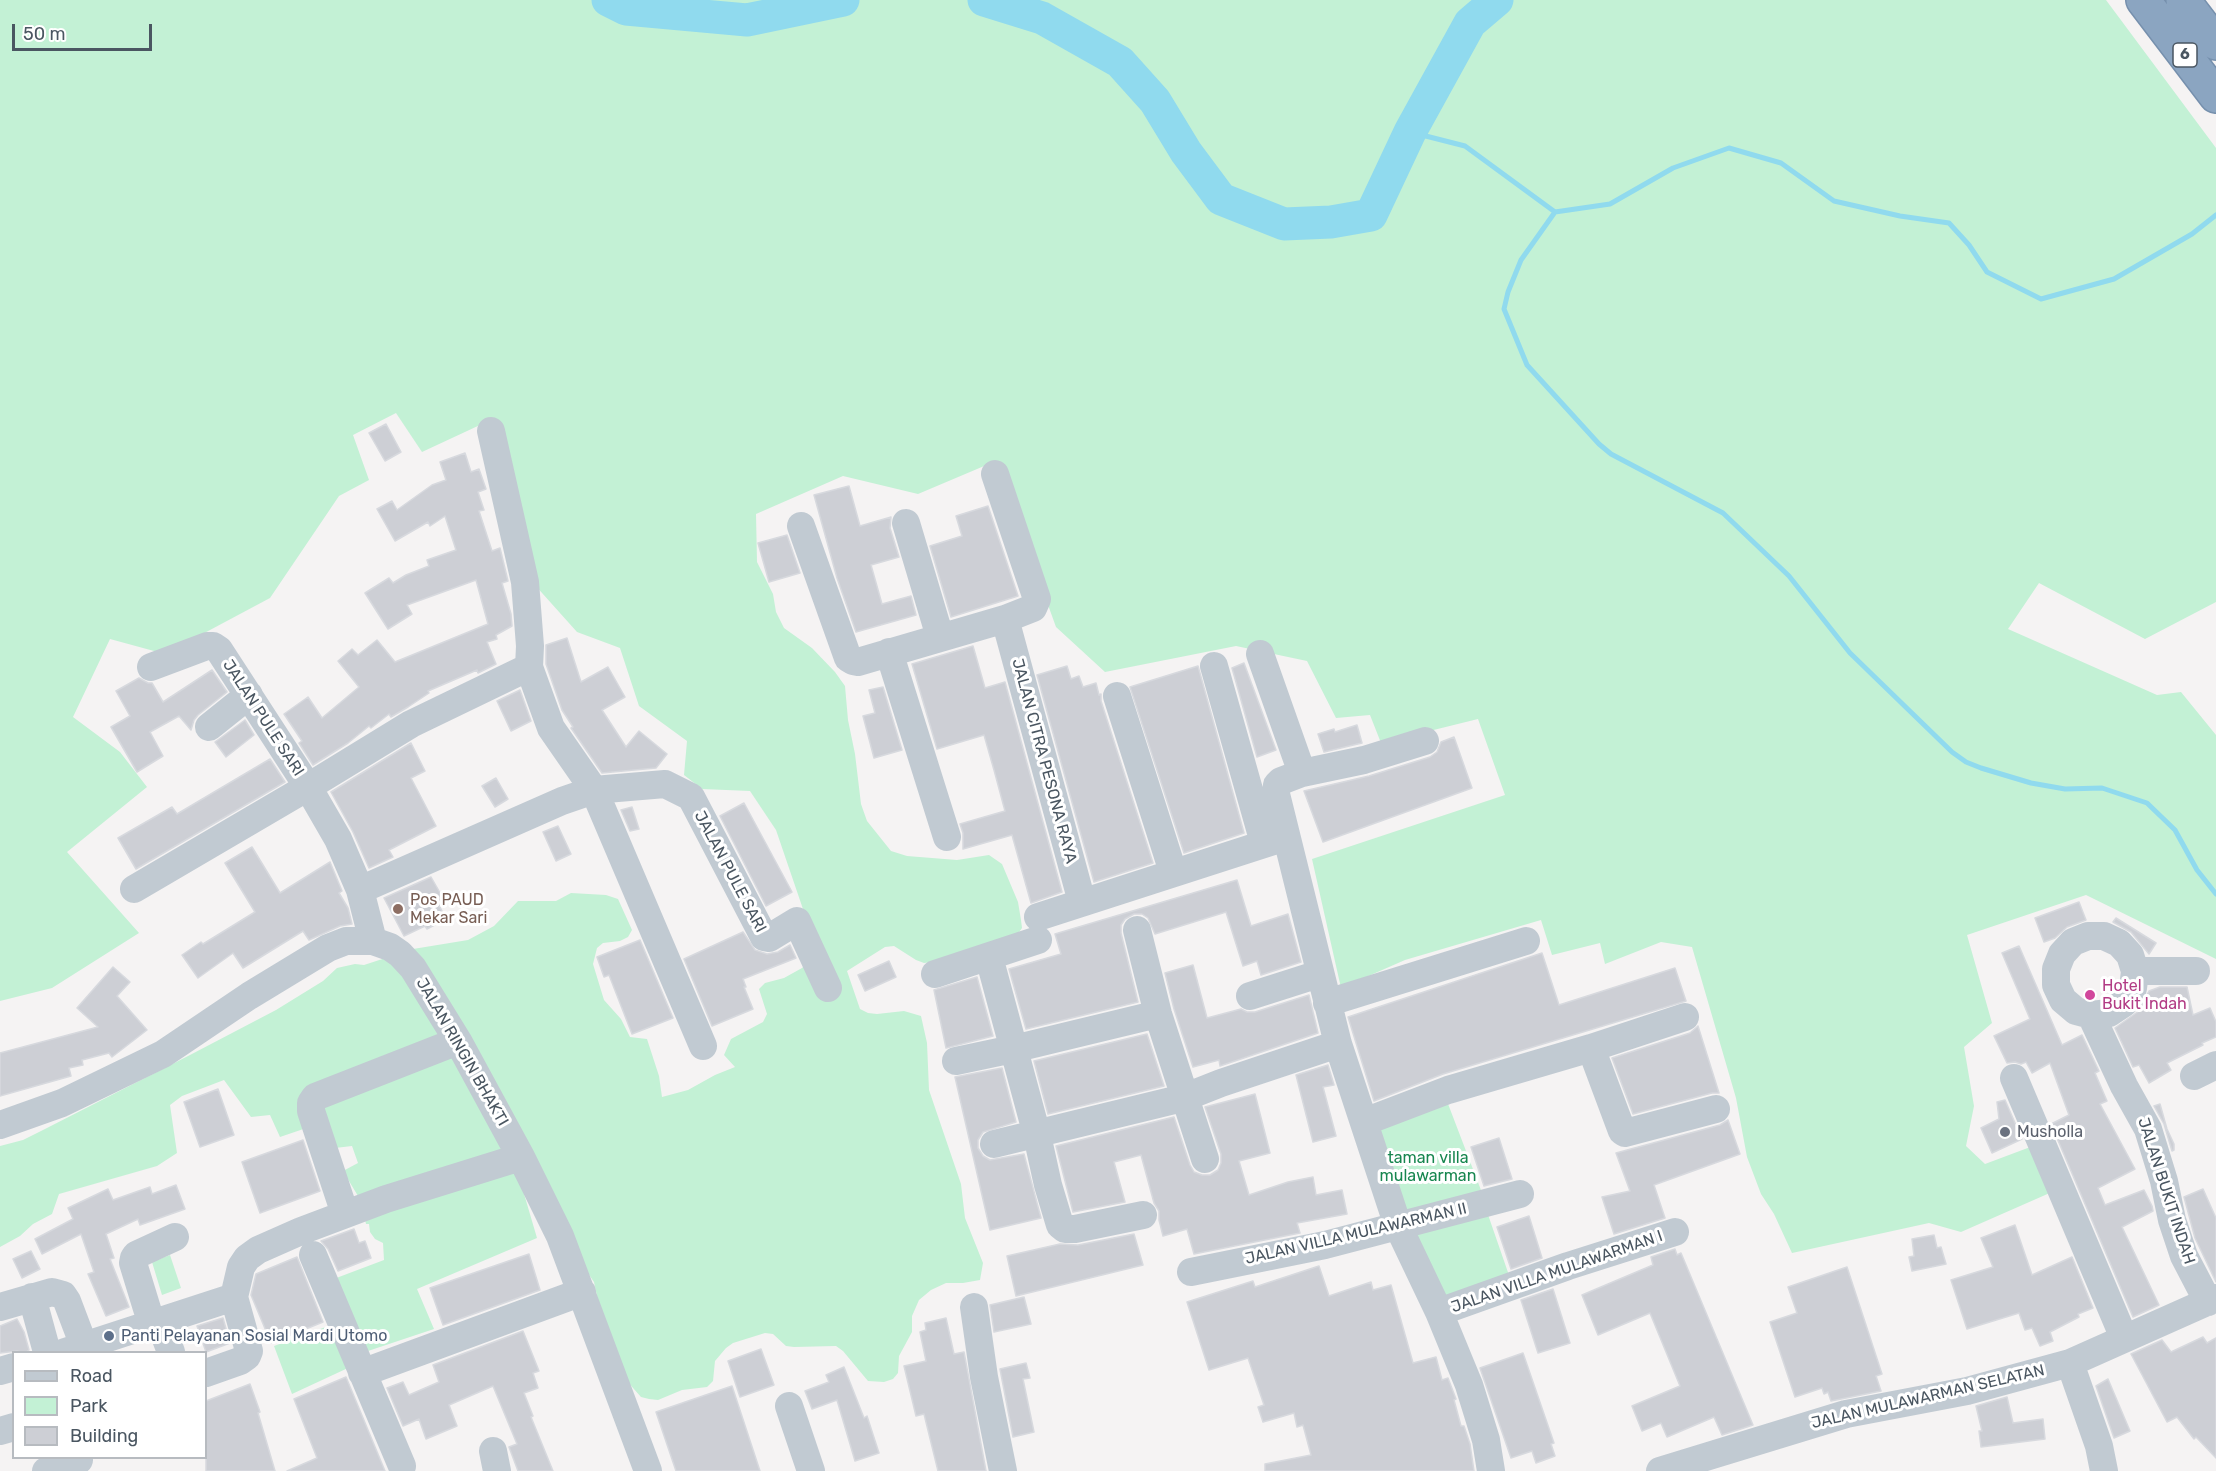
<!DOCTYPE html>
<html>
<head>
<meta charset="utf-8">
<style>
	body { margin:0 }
	#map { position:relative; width:2216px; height:1471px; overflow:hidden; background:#f5f3f3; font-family:Rubik,sans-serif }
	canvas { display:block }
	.legend { position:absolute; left:12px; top:1351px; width:195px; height:108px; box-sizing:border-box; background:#fff; border:2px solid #b7bbc0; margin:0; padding:8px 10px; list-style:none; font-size:18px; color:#4a5661 }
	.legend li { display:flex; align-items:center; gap:12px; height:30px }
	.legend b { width:30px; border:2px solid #b7bbc0 }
	.scale { position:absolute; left:12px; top:24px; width:140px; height:27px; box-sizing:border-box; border:3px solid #4a5661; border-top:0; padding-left:8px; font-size:18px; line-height:21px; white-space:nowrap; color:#4a5661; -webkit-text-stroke:4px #fff; paint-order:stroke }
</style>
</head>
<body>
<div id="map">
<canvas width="2216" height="1471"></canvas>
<ul class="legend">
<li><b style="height:8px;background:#c1cad2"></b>Road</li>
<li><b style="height:16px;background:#c3f1d5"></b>Park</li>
<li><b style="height:16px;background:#cdcfd5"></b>Building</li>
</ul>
<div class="scale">50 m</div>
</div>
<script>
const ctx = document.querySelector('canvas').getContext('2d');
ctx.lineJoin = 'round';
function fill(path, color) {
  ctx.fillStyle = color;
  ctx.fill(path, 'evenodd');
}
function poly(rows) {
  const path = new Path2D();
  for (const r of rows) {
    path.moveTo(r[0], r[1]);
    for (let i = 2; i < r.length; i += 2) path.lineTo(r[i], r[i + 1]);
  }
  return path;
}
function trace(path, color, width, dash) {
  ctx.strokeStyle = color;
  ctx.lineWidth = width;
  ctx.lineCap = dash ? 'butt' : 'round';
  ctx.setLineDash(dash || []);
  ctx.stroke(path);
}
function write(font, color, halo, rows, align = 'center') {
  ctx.font = font + ' Rubik,sans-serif';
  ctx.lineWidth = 6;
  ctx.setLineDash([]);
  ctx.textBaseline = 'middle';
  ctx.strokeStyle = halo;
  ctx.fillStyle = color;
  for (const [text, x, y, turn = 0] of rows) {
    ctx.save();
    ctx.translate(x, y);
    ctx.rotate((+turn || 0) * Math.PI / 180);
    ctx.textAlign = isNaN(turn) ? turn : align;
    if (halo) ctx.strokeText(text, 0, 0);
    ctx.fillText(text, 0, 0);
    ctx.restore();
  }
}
fill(poly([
	[0,0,2106,0,2216,148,2216,602,2145,639,2039,583,2008,629,2157,695,2181,692,2216,735,2216,959,2086,895,1967,935,1992,1023,1964,1047,1974,1106,1966,1146,1985,1164,2033,1146,2052,1192,1961,1232,1929,1223,1792,1253,1774,1214,1761,1194,1747,1157,1736,1098,1692,947,1661,942,1605,964,1600,943,1552,955,1541,920,1405,960,1341,988,1312,859,1505,795,1478,719,1381,743,1370,715,1336,718,1307,661,1236,646,1105,672,1056,627,996,461,918,494,843,476,756,514,757,562,773,594,776,612,784,628,812,648,835,672,845,686,848,720,855,754,861,804,867,821,891,851,907,856,957,860,989,855,1002,864,1018,902,1021,920,1022,928,1017,935,932,962,924,963,916,960,894,946,885,947,847,971,860,1009,868,1013,877,1014,904,1011,921,1016,927,1043,929,1090,961,1184,965,1218,983,1263,980,1280,963,1283,946,1283,931,1290,919,1300,912,1316,912,1332,899,1356,898,1373,893,1379,884,1382,868,1381,843,1351,836,1346,794,1347,786,1346,773,1334,765,1333,733,1343,726,1348,715,1361,713,1381,707,1387,682,1390,658,1400,649,1399,641,1397,618,1371,604,1330,594,1282,517,1170,537,1238,417,1289,434,1329,359,1354,348,1368,292,1394,274,1346,331,1325,331,1280,384,1260,383,1243,375,1239,370,1232,369,1224,366,1224,361,1201,343,1171,358,1163,352,1146,335,1148,324,1122,280,1137,270,1115,251,1117,224,1080,182,1096,170,1105,177,1153,157,1166,59,1194,52,1214,33,1224,20,1236,0,1247,0,1146,23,1140,45,1129,190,1055,276,1010,323,981,337,968,355,964,364,965,413,949,468,940,494,926,518,901,556,901,571,893,606,895,618,899,632,930,628,937,620,941,603,943,597,948,593,964,604,1000,621,1019,630,1037,647,1039,659,1076,662,1097,688,1090,715,1075,735,1067,724,1055,731,1039,763,1022,767,1014,759,989,765,983,784,978,802,968,818,953,776,830,750,791,702,789,684,775,687,741,639,706,620,648,577,632,534,584,495,418,422,452,396,413,353,435,369,480,339,496,270,598,165,654,110,639,73,717,120,752,147,787,67,852,139,933,52,988,0,1001],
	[1445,1096,1484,1198,1400,1222,1369,1123],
	[1485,1206,1512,1284,1447,1315,1403,1228],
	[170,1255,181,1288,162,1295,152,1262]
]), '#c3f1d5');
trace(poly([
	[1410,132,1465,146,1555,212,1610,204,1673,168,1729,148,1781,163,1834,201,1900,216,1949,223,1969,245,1987,272,2041,299,2114,279,2192,234,2216,215],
	[1555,212,1521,260,1508,292,1504,309,1527,365,1599,444,1611,454,1723,513,1789,576,1850,653,1952,752,1966,762,1981,768,2031,783,2065,789,2102,788,2147,803,2175,830,2197,870,2216,894]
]), '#90daee', 5);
trace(poly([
	[608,0,626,9,747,20,843,0],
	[984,0,1042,18,1120,62,1155,101,1186,152,1221,199,1284,224,1331,222,1371,215,1410,132,1470,23,1497,0]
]), '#90daee', 33);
const building = poly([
	[386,424,401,452,385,461,369,433,386,424],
	[465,453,471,472,479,469,486,489,478,492,484,510,479,511,492,551,500,548,508,581,502,583,511,614,512,626,496,635,497,639,487,642,496,664,478,673,477,670,428,691,429,693,408,707,391,717,389,714,371,728,369,726,348,743,313,765,299,743,302,741,284,714,308,697,322,718,359,687,338,661,352,649,358,655,377,640,395,662,488,624,476,580,407,605,412,614,388,629,365,593,389,578,393,583,406,575,429,566,427,560,456,550,445,516,430,526,428,522,395,541,377,509,392,501,397,510,432,485,446,480,440,462,465,453],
	[849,486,860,526,891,517,890,528,899,557,871,565,882,604,911,596,916,615,856,632,837,578,814,495,849,486],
	[988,506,1018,596,951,617,930,546,962,536,956,516,988,506],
	[787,535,800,573,769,582,758,543,787,535],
	[567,638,581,682,608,667,625,697,602,710,626,747,639,731,667,754,656,768,602,773,571,728,573,727,562,710,546,664,546,645,567,638],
	[973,646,985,688,1005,682,1062,892,1031,903,1012,835,963,849,963,833,960,824,1005,811,994,770,984,735,937,749,912,664,973,646],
	[1244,663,1276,750,1257,757,1232,668,1244,663],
	[1067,666,1071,679,1079,676,1083,687,1096,683,1099,695,1101,694,1101,701,1153,863,1094,882,1037,675,1067,666],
	[1198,666,1244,833,1184,853,1130,687,1198,666],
	[212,670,227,692,198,715,194,720,191,730,179,716,150,732,163,756,137,772,111,727,130,716,116,691,139,678,148,683,152,683,163,702,212,670],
	[883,687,902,750,874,758,863,716,875,713,869,690,883,687],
	[520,690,531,721,511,731,497,701,520,690],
	[245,720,254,735,226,757,215,742,245,720],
	[1357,725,1362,743,1324,752,1318,734,1334,729,1335,732,1357,725],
	[1454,737,1472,788,1323,842,1304,791,1369,776,1430,757,1437,752,1441,742,1454,737],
	[411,743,425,771,411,778,436,826,389,850,393,857,369,868,353,832,331,792,411,743],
	[270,759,285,782,136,869,118,838,172,807,177,814,270,759],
	[496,778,508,799,495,807,482,786,496,778],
	[744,803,792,892,766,906,720,816,744,803],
	[632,807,639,829,630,831,621,810,632,807],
	[558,826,571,854,556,861,543,832,558,826],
	[252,847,280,893,330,862,342,891,339,893,348,908,352,924,340,926,309,940,303,931,243,968,233,953,198,978,182,955,201,942,203,944,255,912,225,863,252,847],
	[431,877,443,898,437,901,446,919,427,929,425,926,404,936,384,898,431,877],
	[1237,880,1251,926,1288,914,1301,962,1261,975,1257,961,1243,966,1226,912,1155,934,1148,918,1142,914,1134,914,1125,919,1121,925,1121,933,1138,1002,1026,1029,1009,969,1061,954,1055,934,1237,880],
	[2079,902,2086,920,2067,927,2055,938,2044,942,2035,918,2079,902],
	[2116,918,2156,943,2149,954,2131,932,2113,922,2116,918],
	[743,932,755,950,767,954,778,952,790,945,796,958,743,979,746,987,744,987,753,1009,712,1026,684,959,743,932],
	[640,940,673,1018,632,1034,609,975,604,977,597,957,640,940],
	[2019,946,2062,1045,2082,1035,2099,1071,2095,1073,2107,1101,2100,1104,2135,1169,2098,1188,2105,1205,2144,1190,2152,1206,2153,1211,2122,1227,2159,1305,2133,1317,2051,1124,2069,1115,2050,1063,2032,1073,2026,1062,2021,1064,2015,1062,2007,1063,1994,1036,2030,1019,2002,953,2019,946],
	[1542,953,1559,1005,1675,968,1686,1001,1443,1074,1374,1101,1348,1017,1542,953],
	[889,961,896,977,865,991,858,975,889,961],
	[1193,965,1207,1018,1241,1009,1247,1012,1255,1012,1309,995,1318,1033,1220,1066,1219,1060,1193,1067,1174,1009,1165,973,1193,965],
	[113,967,130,982,117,996,147,1030,112,1057,109,1053,82,1060,83,1065,69,1068,71,1076,0,1096,0,1053,98,1027,77,1008,113,967],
	[977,977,993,1036,946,1048,934,990,977,977],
	[2160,987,2187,987,2193,1015,2210,1008,2216,1022,2216,1037,2202,1043,2203,1045,2167,1063,2171,1070,2149,1083,2139,1065,2133,1067,2115,1028,2143,1008,2142,1004,2149,991,2160,987],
	[1698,1026,1719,1093,1712,1093,1633,1114,1612,1058,1690,1033,1698,1026],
	[1147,1034,1164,1086,1048,1114,1034,1061,1147,1034],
	[1328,1065,1334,1085,1323,1087,1336,1136,1313,1142,1296,1075,1328,1065],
	[1002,1068,1016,1122,983,1132,978,1140,978,1148,983,1156,990,1160,1024,1154,1041,1218,990,1230,955,1077,1002,1068],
	[218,1089,234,1135,200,1147,184,1102,218,1089],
	[1255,1094,1270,1153,1239,1161,1249,1195,1288,1182,1313,1177,1316,1195,1342,1190,1347,1214,1297,1223,1300,1233,1194,1254,1187,1229,1163,1236,1159,1220,1159,1211,1154,1203,1141,1155,1114,1162,1125,1202,1073,1212,1056,1146,1174,1117,1190,1165,1194,1172,1202,1175,1210,1175,1218,1170,1221,1163,1221,1154,1205,1107,1255,1094],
	[2005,1100,2022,1139,1992,1153,1981,1128,1999,1119,1997,1102,2005,1100],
	[2160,1104,2167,1129,2174,1144,2174,1150,2172,1151,2164,1124,2154,1106,2160,1104],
	[1728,1120,1740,1154,1654,1185,1665,1218,1614,1234,1602,1197,1630,1191,1616,1153,1720,1125,1728,1120],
	[1499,1138,1512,1179,1484,1186,1471,1147,1499,1138],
	[303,1140,320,1191,260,1213,242,1162,303,1140],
	[176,1185,185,1209,140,1225,138,1219,106,1234,114,1258,110,1259,129,1307,106,1316,88,1274,94,1272,81,1234,42,1254,35,1239,73,1219,68,1208,108,1189,113,1200,150,1187,152,1194,176,1185],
	[2203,1189,2216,1218,2216,1282,2195,1238,2184,1197,2203,1189],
	[1529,1216,1542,1258,1511,1269,1497,1227,1529,1216],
	[2015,1225,2032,1275,2072,1257,2093,1308,2078,1314,2079,1317,2050,1332,2053,1341,2040,1346,2032,1328,2025,1330,2019,1313,1967,1329,1951,1280,1993,1267,1981,1238,2015,1225],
	[354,1229,359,1243,365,1241,371,1258,338,1271,328,1249,321,1241,354,1229],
	[1134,1234,1143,1265,1016,1296,1007,1256,1060,1244,1078,1245,1134,1234],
	[1934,1235,1937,1248,1941,1247,1946,1264,1912,1271,1909,1257,1914,1256,1912,1239,1934,1235],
	[1675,1249,1677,1255,1681,1253,1753,1425,1722,1435,1714,1417,1667,1437,1661,1423,1642,1431,1632,1406,1680,1386,1650,1313,1598,1335,1582,1295,1653,1265,1651,1257,1675,1249],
	[31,1251,40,1269,22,1278,13,1259,31,1251],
	[529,1254,540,1290,443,1325,430,1288,529,1254],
	[297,1257,323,1322,271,1343,251,1295,256,1274,297,1257],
	[1319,1266,1329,1296,1371,1282,1373,1290,1391,1285,1413,1363,1436,1357,1442,1380,1448,1378,1456,1399,1454,1400,1461,1426,1464,1426,1470,1444,1474,1471,1265,1471,1265,1464,1311,1455,1303,1425,1297,1427,1294,1413,1263,1422,1258,1407,1264,1405,1248,1358,1209,1370,1187,1302,1253,1281,1255,1287,1319,1266],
	[1847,1267,1882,1374,1876,1376,1881,1391,1831,1401,1828,1392,1824,1394,1822,1388,1795,1397,1770,1322,1797,1313,1788,1287,1847,1267],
	[1553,1289,1570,1343,1538,1353,1521,1300,1553,1289],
	[1024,1297,1031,1324,994,1332,990,1305,1024,1297],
	[223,1318,230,1343,206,1352,197,1326,223,1318],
	[946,1318,954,1354,964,1352,986,1471,938,1471,924,1414,916,1416,904,1366,926,1361,920,1332,926,1330,925,1323,946,1318],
	[17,1319,24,1332,29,1350,25,1353,17,1351,0,1353,0,1326,17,1319],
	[523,1331,539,1371,533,1373,538,1388,524,1393,533,1416,531,1417,553,1471,518,1471,509,1447,517,1444,493,1386,449,1405,457,1426,426,1439,419,1419,403,1426,387,1388,403,1382,409,1395,439,1382,433,1365,523,1331],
	[2203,1337,2207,1343,2216,1338,2216,1458,2196,1437,2194,1439,2177,1417,2167,1422,2131,1354,2162,1340,2171,1352,2203,1337],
	[761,1349,774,1385,740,1397,728,1361,761,1349],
	[1523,1353,1554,1443,1551,1444,1555,1456,1536,1463,1532,1451,1511,1458,1480,1368,1523,1353],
	[1026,1363,1030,1378,1023,1379,1034,1432,1013,1437,1000,1369,1026,1363],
	[844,1367,864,1418,867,1416,879,1453,855,1461,837,1400,812,1409,805,1391,829,1382,826,1375,844,1367],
	[346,1377,385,1471,287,1471,317,1458,294,1399,346,1377],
	[2108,1379,2130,1431,2114,1438,2096,1386,2108,1379],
	[250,1384,260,1412,258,1413,275,1471,206,1471,206,1401,250,1384],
	[732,1386,760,1471,676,1471,656,1412,732,1386],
	[2007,1397,2013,1423,2043,1419,2045,1439,1981,1447,1979,1431,1982,1431,1976,1406,2007,1397]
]);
fill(building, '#cdcfd5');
trace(building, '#d7d9de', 1.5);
const highway = poly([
	[2143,0,2216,96],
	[2183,0,2216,43]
]);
trace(highway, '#7690ad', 36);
trace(poly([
	[995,474,1037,599,1033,608,1005,619],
	[906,523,940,637],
	[801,526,848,658,853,661,858,662,1005,619,1082,902],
	[889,652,947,837],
	[1260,654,1302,773,1281,781,1277,785,1276,794,1338,1044,1398,1226,1439,1312,1469,1385,1486,1440,1491,1471],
	[1214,666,1264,843],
	[151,667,207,646,213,646,219,650,308,787,338,839,360,890,373,941],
	[529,667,551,728,594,790,703,1046],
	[1117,696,1173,872],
	[209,727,249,695],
	[1302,773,1364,760,1425,741],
	[134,889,308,787,411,724,529,667,530,646,525,582,491,431],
	[360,890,562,801,594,790,665,784,691,797,764,937,769,938,797,921,828,988],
	[1038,917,1286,837],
	[1137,930,1158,1014,1205,1159],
	[989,957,1037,1135,1048,1185,1060,1225,1065,1229,1075,1229,1143,1215],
	[2135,971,2196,971],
	[935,974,1038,940],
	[1250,996,1319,974],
	[1327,1003,1526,941],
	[2091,1015,2109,1013,2124,1003,2133,988,2135,971,2130,955,2119,943,2104,936,2088,936,2073,942,2062,954,2056,969,2056,985,2063,1000,2076,1011,2091,1015,2124,1086,2148,1129,2164,1181,2172,1220,2184,1256,2208,1302],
	[1591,1048,1622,1131,1625,1133,1716,1109],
	[956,1061,1013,1049,1158,1014],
	[2194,1076,2216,1065],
	[2014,1078,2124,1338],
	[1364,1122,1448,1090,1591,1048,1685,1017],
	[0,1125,62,1103,163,1054,249,996,328,948,346,941,373,941,390,947,400,954,413,968,458,1041,521,1157,560,1236,648,1471],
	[994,1144,1183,1098,1221,1083,1338,1044],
	[345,1214,311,1111,311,1103,315,1097,458,1041],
	[313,1255,402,1466],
	[1191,1272,1325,1245,1520,1194],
	[32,1297,47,1352],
	[0,1307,52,1292,63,1295,67,1301,84,1346],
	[974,1307,984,1377,1003,1471],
	[1439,1312,1568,1266,1675,1232],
	[160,1323,171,1352],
	[152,1325,133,1263,134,1258,136,1255,175,1237],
	[65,1352,234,1297,241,1267,247,1258,258,1250,301,1231,386,1199,521,1157],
	[2070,1363,2099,1446,2104,1471],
	[0,1371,14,1367],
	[206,1373,240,1361,247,1356,249,1351,234,1297],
	[362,1373,582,1292],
	[789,1406,811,1471],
	[0,1431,14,1427],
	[493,1451,497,1471],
	[46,1471,79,1460],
	[1660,1471,1846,1414,1967,1391,2070,1363,2216,1298]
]), '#c1cad2', 28);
trace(highway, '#8ba5c1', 33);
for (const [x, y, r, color] of [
	[398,909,6,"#8d6e63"],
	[2090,995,6,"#d1479c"],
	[2005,1132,6,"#6b7280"],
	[109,1336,6,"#5c6f8a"]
]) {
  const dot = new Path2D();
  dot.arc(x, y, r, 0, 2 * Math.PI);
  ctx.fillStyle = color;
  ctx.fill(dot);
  trace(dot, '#fff', 2);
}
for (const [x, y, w] of [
	[2185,55,24]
]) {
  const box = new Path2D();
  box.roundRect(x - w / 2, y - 12, w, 24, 4.5);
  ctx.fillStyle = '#fff';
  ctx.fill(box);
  trace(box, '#4a5661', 1.5);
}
write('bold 15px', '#4a5661', null, [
	["6",2185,55]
]);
write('16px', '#4a5661', '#fff', [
	["JALAN PULE SARI",263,718,57],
	["JALAN CITRA PESONA RAYA",1044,761,75],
	["JALAN PULE SARI",730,872,62],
	["JALAN RINGIN BHAKTI",462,1052,60],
	["JALAN BUKIT INDAH",2166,1191,72],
	["JALAN VILLA MULAWARMAN II",1356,1234,-13],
	["JALAN VILLA MULAWARMAN I",1557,1272,-19],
	["JALAN MULAWARMAN SELATAN",1928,1397,-13]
]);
write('16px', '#785e54', '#fff', [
	["Pos PAUD",410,900],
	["Mekar Sari",410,918]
], 'left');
write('16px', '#b23c85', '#fff', [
	["Hotel",2102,986],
	["Bukit Indah",2102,1004]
], 'left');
write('16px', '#5b616d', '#fff', [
	["Musholla",2017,1132]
], 'left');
write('16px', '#17864f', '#fff', [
	["taman villa",1428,1158],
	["mulawarman",1428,1176]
]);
write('16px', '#4e5e75', '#fff', [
	["Panti Pelayanan Sosial Mardi Utomo",121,1336]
], 'left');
</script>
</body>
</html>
